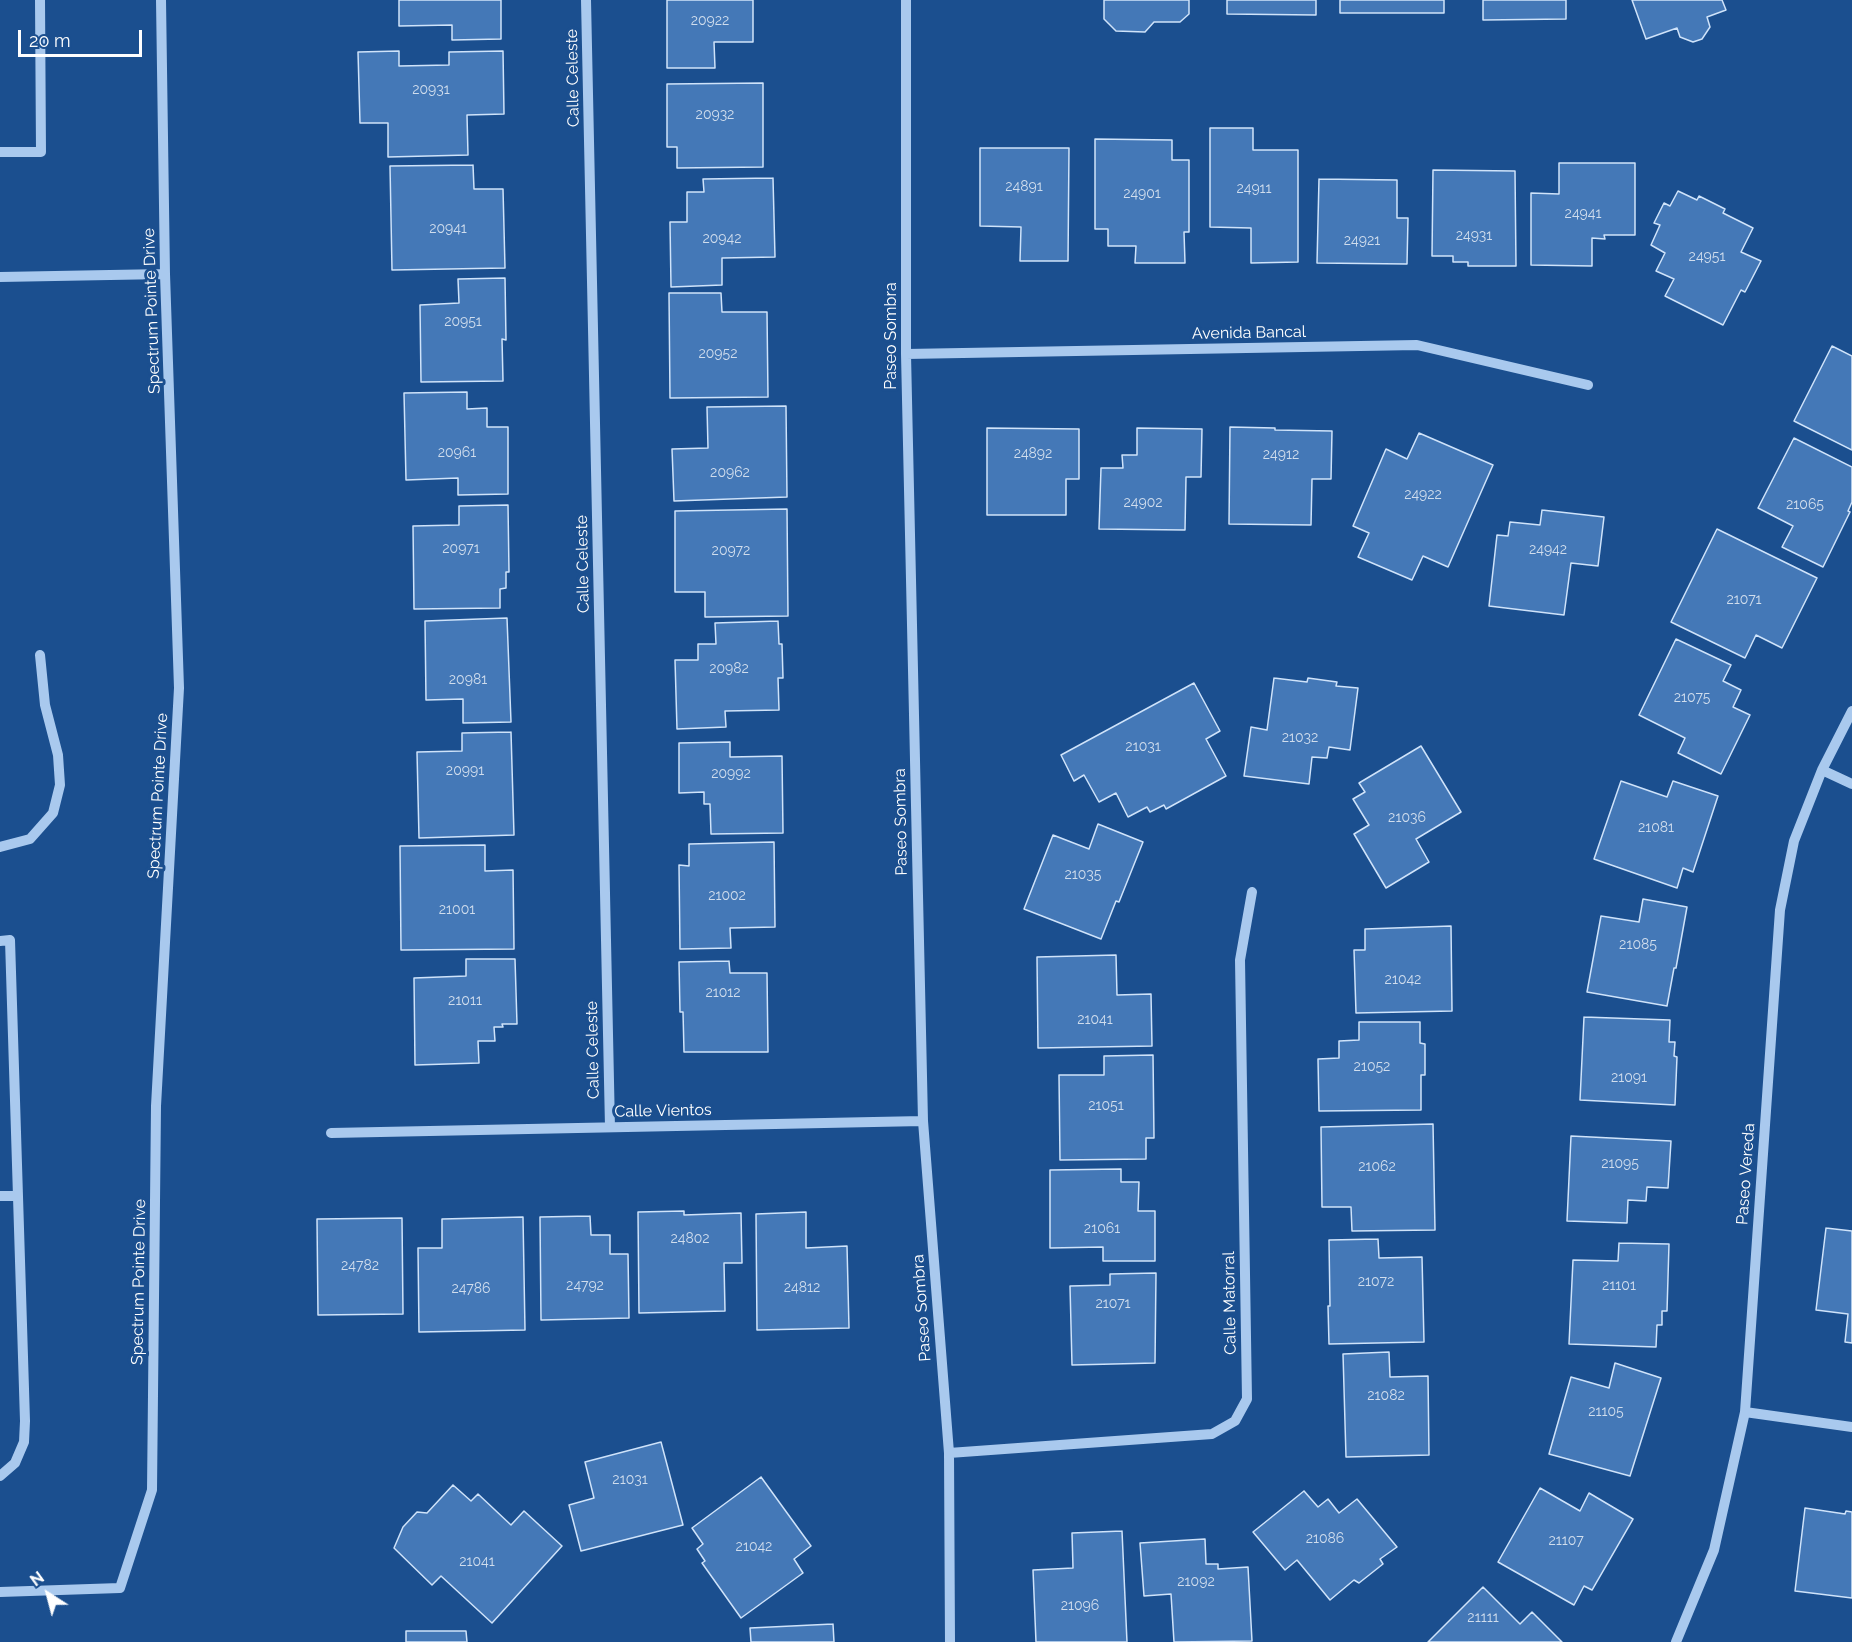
<!DOCTYPE html>
<html>
<head>
<meta charset="utf-8">
<style>
	body { margin:0 }
	#map { position:relative; width:1852px; height:1642px; overflow:hidden; background:#1b4f8f; font-family:Raleway,sans-serif }
	canvas { display:block }
	.north { position:absolute; left:18px; top:1564px; width:60px; height:60px; -webkit-text-stroke:4px #1b4f8f; paint-order:stroke; rotate:324deg; font-size:16px; font-weight:700; line-height:24px; text-align:center; color:#fff }
	.north::after { content:''; display:block; margin:auto; width:21px; height:27px; background:#fff; clip-path:polygon(50% 0,100% 100%,50% 72%,0 100%) }
	.scale { position:absolute; left:18px; top:30px; width:124px; height:27px; box-sizing:border-box; border:3px solid #fff; border-top:0; padding-left:8px; font-size:18px; line-height:21px; white-space:nowrap; color:#fff; -webkit-text-stroke:4px #1b4f8f; paint-order:stroke }
</style>
</head>
<body>
<div id="map">
<canvas width="1852" height="1642"></canvas>
<div class="north">N</div>
<div class="scale">20 m</div>
</div>
<script>
const ctx = document.querySelector('canvas').getContext('2d');
ctx.lineJoin = 'round';
function fill(path, color) {
  ctx.fillStyle = color;
  ctx.fill(path, 'evenodd');
}
function poly(rows) {
  const path = new Path2D();
  for (const r of rows) {
    path.moveTo(r[0], r[1]);
    for (let i = 2; i < r.length; i += 2) path.lineTo(r[i], r[i + 1]);
  }
  return path;
}
function trace(path, color, width, dash) {
  ctx.strokeStyle = color;
  ctx.lineWidth = width;
  ctx.lineCap = dash ? 'butt' : 'round';
  ctx.setLineDash(dash || []);
  ctx.stroke(path);
}
function write(font, color, halo, rows, align = 'center') {
  ctx.font = font + ' Raleway,sans-serif';
  ctx.lineWidth = 6;
  ctx.setLineDash([]);
  ctx.textBaseline = 'middle';
  ctx.strokeStyle = halo;
  ctx.fillStyle = color;
  for (const [text, x, y, turn = 0] of rows) {
    ctx.save();
    ctx.translate(x, y);
    ctx.rotate((+turn || 0) * Math.PI / 180);
    ctx.textAlign = isNaN(turn) ? turn : align;
    if (halo) ctx.strokeText(text, 0, 0);
    ctx.fillText(text, 0, 0);
    ctx.restore();
  }
}
const building = poly([
	[399,0,501,0,501,39,452,40,452,25,399,26,399,0],
	[667,0,753,0,753,42,714,42,715,68,667,68,667,0],
	[1104,0,1189,0,1189,14,1180,22,1154,22,1145,32,1116,31,1104,19,1104,0],
	[1227,0,1316,0,1316,15,1227,14,1227,0],
	[1340,0,1444,0,1444,13,1340,13,1340,0],
	[1483,0,1566,0,1566,19,1483,20,1483,0],
	[1632,0,1722,0,1726,10,1707,17,1710,27,1702,39,1693,42,1680,37,1677,28,1646,39,1632,0],
	[399,51,399,66,449,65,449,52,503,51,504,114,467,115,468,155,388,157,388,123,360,123,358,52,399,51],
	[763,83,763,167,677,168,677,147,667,147,667,84,763,83],
	[1210,128,1253,128,1253,150,1298,150,1298,262,1251,263,1251,228,1210,227,1210,128],
	[1095,139,1172,140,1172,160,1189,160,1189,232,1184,232,1185,263,1135,263,1136,246,1108,246,1108,229,1095,229,1095,139],
	[980,148,1069,148,1068,261,1020,261,1021,227,980,226,980,148],
	[1559,163,1635,163,1635,235,1604,235,1605,239,1592,238,1592,266,1531,265,1531,193,1559,194,1559,163],
	[473,165,474,189,503,189,505,268,392,270,390,166,473,165],
	[1433,170,1515,171,1516,266,1468,266,1468,262,1453,262,1453,256,1432,256,1433,170],
	[773,178,775,257,722,258,722,285,671,287,670,222,687,222,687,192,704,192,703,179,773,178],
	[1319,179,1397,180,1397,218,1408,218,1407,264,1317,263,1319,179],
	[1678,191,1697,200,1699,196,1725,209,1723,213,1753,228,1741,252,1761,261,1745,292,1741,290,1723,325,1665,296,1674,279,1656,271,1665,253,1651,245,1660,225,1654,223,1664,203,1670,206,1678,191],
	[505,278,506,340,502,339,503,381,421,382,420,305,459,303,458,279,505,278],
	[669,293,721,293,722,312,767,312,768,397,670,398,669,293],
	[1832,346,1852,356,1852,450,1794,421,1832,346],
	[467,392,467,409,487,408,487,427,508,427,508,494,458,495,458,478,406,480,404,393,467,392],
	[786,406,787,497,674,501,672,449,708,448,707,407,786,406],
	[1230,427,1275,428,1275,430,1332,431,1331,479,1312,479,1311,525,1229,524,1230,427],
	[987,428,1079,429,1079,479,1066,479,1066,515,987,515,987,428],
	[1137,428,1202,429,1201,477,1186,477,1185,530,1099,529,1101,468,1123,468,1122,455,1137,455,1137,428],
	[1419,433,1493,465,1448,567,1423,556,1412,580,1358,557,1369,533,1353,526,1386,449,1407,459,1419,433],
	[1794,438,1852,467,1852,502,1848,511,1850,512,1823,567,1782,547,1793,526,1758,508,1794,438],
	[508,505,509,572,506,572,506,588,500,589,500,608,414,609,413,526,459,525,459,506,508,505],
	[787,509,788,616,705,617,705,592,675,592,675,511,787,509],
	[1542,510,1604,517,1598,566,1571,563,1564,615,1489,606,1497,535,1508,536,1510,522,1540,525,1542,510],
	[1717,529,1817,578,1782,648,1756,635,1745,658,1671,622,1717,529],
	[507,618,511,722,463,723,463,699,426,700,425,621,507,618],
	[778,621,779,644,782,644,783,678,778,678,779,710,725,711,726,727,677,729,675,660,698,660,698,644,716,644,715,623,778,621],
	[1676,639,1731,665,1723,681,1741,690,1733,707,1750,715,1721,774,1678,753,1685,738,1639,715,1676,639],
	[1274,678,1307,682,1308,678,1337,682,1336,686,1358,688,1350,750,1329,747,1327,758,1312,757,1309,784,1244,776,1251,727,1267,730,1274,678],
	[1194,683,1220,731,1206,739,1226,776,1166,809,1164,805,1150,812,1147,807,1128,817,1116,793,1099,802,1084,775,1074,781,1061,755,1194,683],
	[511,732,514,835,419,838,417,752,462,751,462,733,511,732],
	[730,742,730,757,782,756,783,833,711,834,710,804,704,804,704,792,679,793,679,743,730,742],
	[1421,746,1461,812,1416,839,1429,862,1386,888,1354,834,1369,825,1353,799,1365,792,1359,783,1421,746],
	[1621,781,1667,797,1673,781,1718,796,1693,872,1683,868,1677,888,1594,859,1621,781],
	[1098,824,1143,842,1119,902,1116,901,1101,939,1024,909,1053,835,1089,849,1098,824],
	[774,842,775,927,730,928,731,948,680,949,679,865,689,866,689,844,774,842],
	[485,845,485,871,513,870,514,949,401,950,400,846,485,845],
	[1643,899,1687,907,1676,968,1674,968,1667,1006,1587,992,1601,916,1639,922,1643,899],
	[1451,926,1452,1011,1356,1013,1354,950,1365,950,1365,929,1451,926],
	[1116,955,1117,995,1151,994,1152,1046,1038,1048,1037,957,1116,955],
	[466,959,515,959,517,1024,502,1024,503,1027,494,1027,495,1041,478,1041,479,1063,415,1065,414,978,466,976,466,959],
	[729,961,730,973,767,973,768,1052,684,1052,683,1012,680,1012,679,962,729,961],
	[1584,1017,1670,1020,1669,1042,1675,1042,1674,1056,1677,1057,1675,1105,1580,1100,1584,1017],
	[1359,1022,1420,1022,1420,1043,1425,1044,1425,1075,1421,1075,1421,1110,1319,1111,1318,1059,1339,1058,1339,1041,1359,1040,1359,1022],
	[1153,1055,1154,1138,1146,1138,1146,1159,1060,1160,1059,1075,1104,1075,1104,1056,1153,1055],
	[1433,1124,1435,1230,1352,1231,1351,1207,1322,1207,1321,1127,1433,1124],
	[1571,1136,1671,1141,1668,1188,1647,1187,1646,1201,1628,1200,1627,1223,1567,1221,1571,1136],
	[1121,1169,1121,1182,1139,1182,1138,1211,1155,1211,1155,1261,1103,1261,1103,1247,1050,1248,1050,1170,1121,1169],
	[684,1211,684,1215,741,1213,742,1263,724,1263,725,1311,639,1313,638,1212,684,1211],
	[806,1212,806,1248,847,1246,849,1328,757,1330,756,1214,806,1212],
	[590,1216,591,1235,610,1235,610,1254,628,1254,629,1318,541,1320,540,1217,590,1216],
	[523,1217,525,1330,419,1332,418,1248,442,1248,442,1219,523,1217],
	[402,1218,403,1314,318,1315,317,1219,402,1218],
	[1826,1228,1852,1231,1852,1343,1845,1342,1848,1314,1816,1310,1826,1228],
	[1378,1239,1379,1258,1422,1257,1424,1342,1329,1344,1328,1306,1330,1306,1329,1240,1378,1239],
	[1619,1243,1669,1244,1667,1311,1662,1311,1662,1325,1657,1325,1656,1347,1569,1344,1573,1260,1618,1261,1619,1243],
	[1156,1273,1155,1363,1072,1365,1070,1286,1110,1285,1110,1274,1156,1273],
	[1389,1352,1390,1377,1428,1376,1429,1455,1346,1457,1343,1354,1389,1352],
	[1615,1363,1661,1378,1630,1476,1549,1454,1571,1377,1609,1388,1615,1363],
	[661,1442,683,1525,581,1551,569,1505,594,1498,585,1462,661,1442],
	[761,1477,811,1546,794,1559,803,1573,741,1618,702,1563,705,1561,697,1549,703,1544,692,1528,761,1477],
	[453,1485,471,1501,478,1494,511,1525,524,1511,562,1546,492,1623,441,1576,432,1585,394,1548,403,1527,417,1512,427,1513,453,1485],
	[1540,1488,1580,1511,1589,1493,1633,1519,1592,1590,1584,1586,1574,1605,1498,1562,1540,1488],
	[1304,1491,1318,1507,1328,1499,1339,1513,1357,1499,1397,1547,1380,1559,1383,1564,1359,1583,1354,1580,1330,1600,1297,1560,1285,1570,1253,1532,1304,1491],
	[1805,1508,1845,1514,1846,1511,1852,1512,1852,1598,1795,1591,1805,1508],
	[1122,1531,1127,1642,1036,1642,1033,1570,1073,1568,1072,1533,1122,1531],
	[1205,1539,1206,1564,1218,1564,1218,1569,1248,1567,1252,1641,1174,1642,1171,1594,1144,1596,1140,1543,1205,1539],
	[1483,1587,1520,1624,1532,1612,1562,1642,1428,1642,1483,1587],
	[833,1624,834,1642,751,1642,750,1628,833,1624],
	[406,1631,466,1631,467,1642,406,1642,406,1631]
]);
fill(building, '#4478b7');
trace(building, '#cfe3fa', 1.5);
trace(poly([
	[586,0,610,1127],
	[906,0,906,354,923,1121,949,1453,950,1642],
	[0,152,41,152,40,0],
	[0,277,165,274],
	[906,354,1417,345,1588,385],
	[1822,770,1852,784],
	[0,847,30,839,53,813,60,785,58,755,45,705,40,655],
	[0,941,10,940,25,1421,24,1442,15,1463,0,1476],
	[331,1133,923,1121],
	[0,1196,18,1196],
	[1745,1412,1852,1427],
	[949,1453,1212,1434,1235,1421,1247,1399,1240,960,1252,892],
	[0,1592,120,1588,152,1490,156,1106,179,688,165,274,161,0],
	[1676,1642,1714,1550,1745,1412,1780,910,1794,841,1822,770,1852,711]
]), '#a9c9ee', 10);
write('14px', '#d0dded', null, [
	["20922",710,21],
	["20931",431,90],
	["20932",715,115],
	["24891",1024,187],
	["24911",1254,189],
	["24901",1142,194],
	["24941",1583,214],
	["20941",448,229],
	["24931",1474,236],
	["20942",722,239],
	["24921",1362,241],
	["24951",1707,257],
	["20951",463,322],
	["20952",718,354],
	["20961",457,453],
	["24892",1033,454],
	["24912",1281,455],
	["20962",730,473],
	["24922",1423,495],
	["24902",1143,503],
	["21065",1805,505],
	["20971",461,549],
	["24942",1548,550],
	["20972",731,551],
	["21071",1744,600],
	["20982",729,669],
	["20981",468,680],
	["21075",1692,698],
	["21032",1300,738],
	["21031",1143,747],
	["20991",465,771],
	["20992",731,774],
	["21036",1407,818],
	["21081",1656,828],
	["21035",1083,875],
	["21002",727,896],
	["21001",457,910],
	["21085",1638,945],
	["21042",1403,980],
	["21012",723,993],
	["21011",465,1001],
	["21041",1095,1020],
	["21052",1372,1067],
	["21091",1629,1078],
	["21051",1106,1106],
	["21095",1620,1164],
	["21062",1377,1167],
	["21061",1102,1229],
	["24802",690,1239],
	["24782",360,1266],
	["21072",1376,1282],
	["24792",585,1286],
	["21101",1619,1286],
	["24812",802,1288],
	["24786",471,1289],
	["21071",1113,1304],
	["21082",1386,1396],
	["21105",1606,1412],
	["21031",630,1480],
	["21086",1325,1539],
	["21107",1566,1541],
	["21042",754,1547],
	["21041",477,1562],
	["21092",1196,1582],
	["21096",1080,1606],
	["21111",1483,1618]
]);
write('16px', '#fff', '#1b4f8f', [
	["Calle Celeste",573,78,-91],
	["Spectrum Pointe Drive",152,311,-92],
	["Avenida Bancal",1249,333,-1],
	["Paseo Sombra",891,336,-90],
	["Calle Celeste",583,564,-91],
	["Spectrum Pointe Drive",158,796,-87],
	["Paseo Sombra",901,822,-91],
	["Calle Celeste",593,1050,-91],
	["Calle Vientos",663,1111,-1],
	["Paseo Vereda",1746,1174,-86],
	["Spectrum Pointe Drive",139,1282,-89],
	["Calle Matorral",1230,1303,-91],
	["Paseo Sombra",922,1308,-94]
]);
</script>
</body>
</html>
